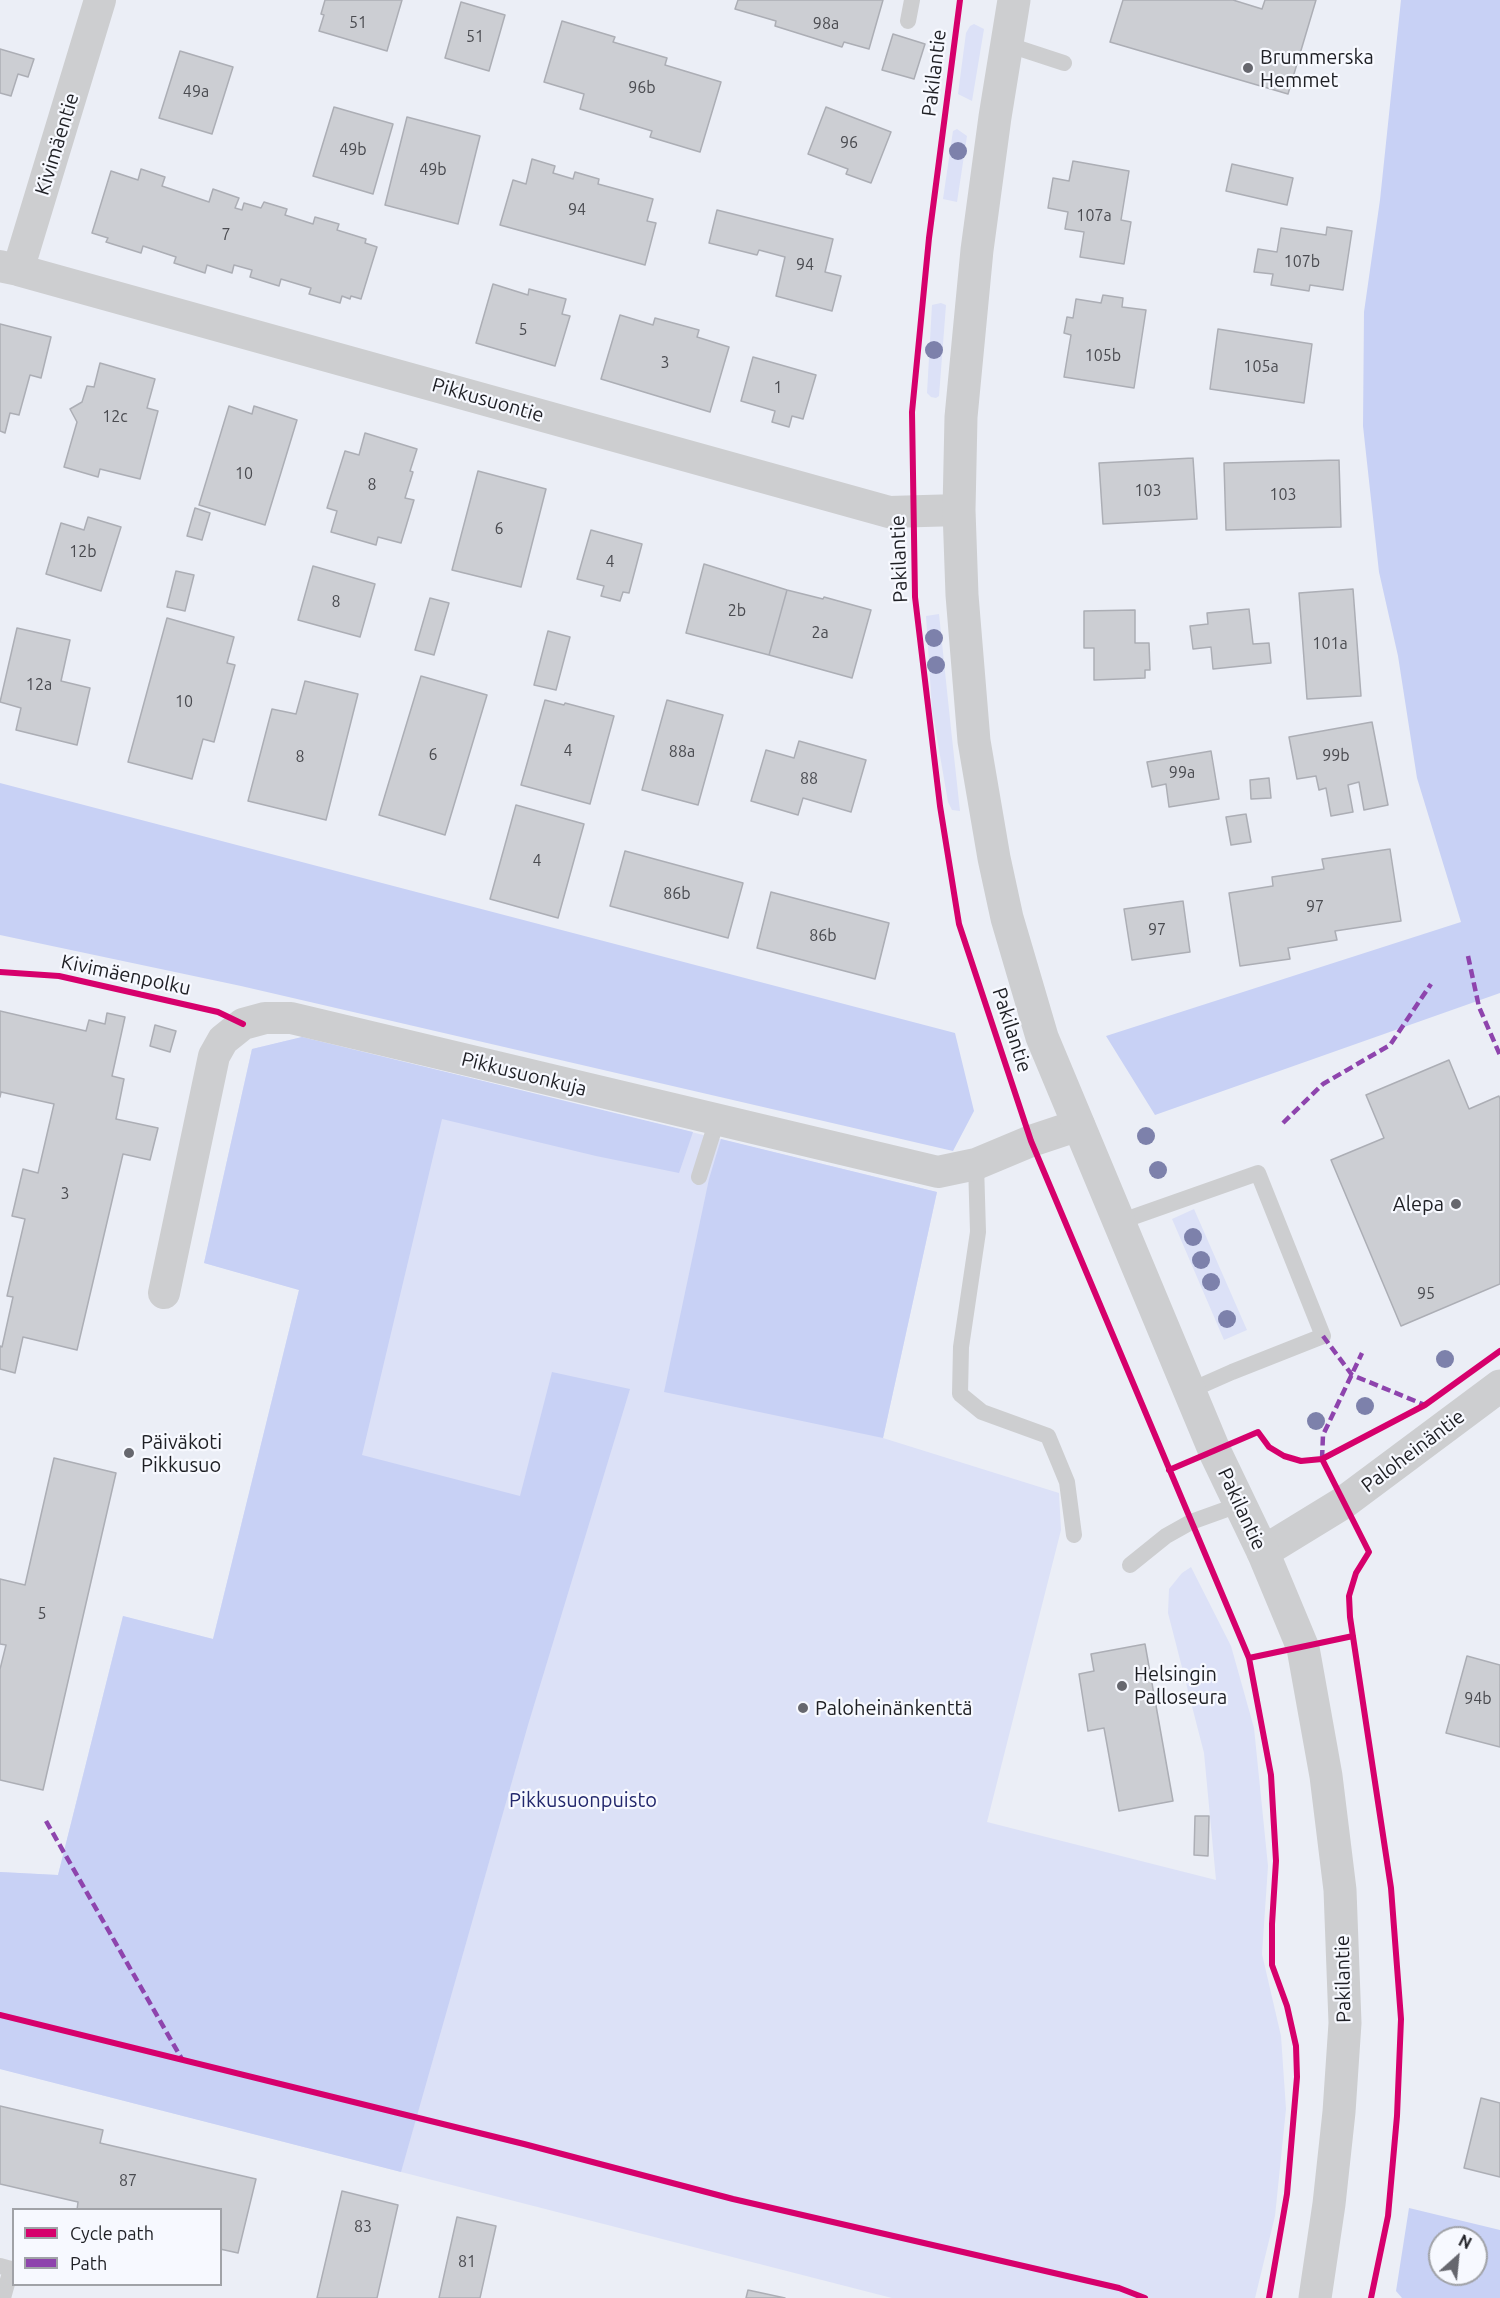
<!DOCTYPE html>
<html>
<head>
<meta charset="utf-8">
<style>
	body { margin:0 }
	#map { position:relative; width:1500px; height:2298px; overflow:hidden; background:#ebeef6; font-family:Ubuntu,sans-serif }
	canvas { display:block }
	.legend { position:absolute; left:12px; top:2208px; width:210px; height:78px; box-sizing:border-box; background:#f7f9ff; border:2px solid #a0a2a7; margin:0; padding:8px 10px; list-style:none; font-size:18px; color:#1e1f24 }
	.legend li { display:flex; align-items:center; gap:12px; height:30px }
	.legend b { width:30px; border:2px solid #a0a2a7 }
	.north { position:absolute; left:1428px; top:2226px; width:60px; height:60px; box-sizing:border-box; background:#f7f9ff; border:2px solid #a0a2a7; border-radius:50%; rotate:27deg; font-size:16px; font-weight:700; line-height:24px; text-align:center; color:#1e1f24 }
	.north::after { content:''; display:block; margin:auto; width:21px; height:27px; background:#66676e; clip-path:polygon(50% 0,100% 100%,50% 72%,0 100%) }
</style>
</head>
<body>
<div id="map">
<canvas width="1500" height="2298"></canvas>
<ul class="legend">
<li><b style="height:8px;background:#d6006c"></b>Cycle path</li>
<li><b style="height:8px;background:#8e44ad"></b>Path</li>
</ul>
<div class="north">N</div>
</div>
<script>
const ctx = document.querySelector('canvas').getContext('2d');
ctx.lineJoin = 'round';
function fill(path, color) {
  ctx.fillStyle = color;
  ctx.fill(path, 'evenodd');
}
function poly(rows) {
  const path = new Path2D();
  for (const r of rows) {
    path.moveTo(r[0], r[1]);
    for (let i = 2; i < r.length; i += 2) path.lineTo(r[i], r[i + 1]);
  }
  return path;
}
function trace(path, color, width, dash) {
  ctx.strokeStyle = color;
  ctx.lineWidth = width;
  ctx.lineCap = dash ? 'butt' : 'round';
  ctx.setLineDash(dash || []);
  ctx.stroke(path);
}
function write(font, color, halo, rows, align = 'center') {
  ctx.font = font + ' Ubuntu,sans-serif';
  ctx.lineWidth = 4.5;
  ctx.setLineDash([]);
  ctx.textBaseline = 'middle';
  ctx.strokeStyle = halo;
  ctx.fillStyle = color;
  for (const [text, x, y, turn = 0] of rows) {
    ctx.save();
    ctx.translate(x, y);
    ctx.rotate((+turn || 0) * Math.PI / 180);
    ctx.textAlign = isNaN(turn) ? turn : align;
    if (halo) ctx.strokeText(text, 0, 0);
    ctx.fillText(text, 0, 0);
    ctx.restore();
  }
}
fill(poly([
	[974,24,984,29,972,101,958,94,966,33,970,26],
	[957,129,967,136,957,202,943,199,953,131],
	[941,303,946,305,939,396,936,398,931,397,927,393,932,305],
	[939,614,951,729,960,811,952,810,948,802,932,709,926,616],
	[302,1037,937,1192,883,1438,1059,1493,1061,1530,987,1822,1216,1880,1204,1753,1168,1613,1169,1589,1182,1573,1191,1567,1231,1646,1254,1728,1268,1866,1262,1954,1281,2036,1286,2109,1275,2216,1255,2298,892,2298,0,2069,0,1872,58,1875,123,1616,213,1639,299,1290,204,1263,252,1049],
	[1194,1209,1247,1330,1224,1340,1172,1219]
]), '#dce1f7');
fill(poly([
	[1401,0,1500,0,1500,993,1155,1115,1106,1036,1461,922,1417,778,1398,656,1379,572,1363,426,1364,312,1380,200],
	[0,783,955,1033,974,1111,953,1151,241,986,0,935],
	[302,1037,693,1132,679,1173,596,1156,442,1119,362,1455,520,1496,552,1372,630,1389,528,1725,401,2172,0,2069,0,1872,58,1875,123,1616,213,1639,299,1290,204,1263,252,1049],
	[721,1139,937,1192,883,1438,664,1392,709,1179],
	[1409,2208,1500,2230,1500,2298,1402,2298,1396,2291],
	[1440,2238,1476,2238,1476,2274,1440,2274]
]), '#c8d1f5');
const building = poly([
	[325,0,402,0,387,51,319,31,324,15,321,14,325,0],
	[738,0,883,0,869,49,844,42,842,47,775,26,776,21,735,9,738,0],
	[1123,0,1233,0,1262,9,1265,0,1316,0,1288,94,1110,42,1123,0],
	[461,2,505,15,489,71,445,58,461,2],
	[562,21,615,37,613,42,667,58,665,65,721,82,700,152,650,137,652,131,580,109,584,94,544,82,562,21],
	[893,34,925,44,914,79,882,70,893,34],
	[0,49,34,59,28,77,18,74,11,96,0,93,0,49],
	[180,51,233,67,212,134,159,118,180,51],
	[334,107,393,124,373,194,313,176,334,107],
	[826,107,891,132,871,183,846,174,848,169,808,154,826,107],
	[407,117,480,136,458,224,385,205,407,117],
	[532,159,555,166,553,173,573,179,575,172,599,179,598,184,653,199,647,221,656,223,645,265,500,225,513,180,526,184,532,159],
	[1073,161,1129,171,1121,220,1131,222,1124,264,1080,257,1084,232,1065,229,1068,212,1048,208,1053,178,1069,181,1073,161],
	[1232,164,1293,178,1287,205,1226,191,1232,164],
	[141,169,165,177,162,186,209,202,213,189,239,198,235,208,242,210,244,203,261,208,264,202,287,209,285,215,313,224,315,217,339,224,337,230,366,239,365,243,377,247,361,299,351,296,350,299,342,296,340,303,309,294,311,288,281,279,279,286,250,277,252,270,234,265,232,273,207,265,205,273,174,263,176,257,143,246,141,253,106,242,108,238,92,233,111,171,138,180,141,169],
	[717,210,833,239,825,272,841,276,832,311,776,296,785,257,759,250,757,255,709,243,717,210],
	[1327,227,1352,231,1343,290,1310,285,1309,291,1271,285,1273,274,1254,272,1258,249,1277,252,1281,228,1326,235,1327,227],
	[493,284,528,295,529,289,566,299,562,314,570,316,555,366,476,343,493,284],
	[1103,295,1123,298,1122,307,1146,310,1134,388,1064,377,1071,335,1064,333,1067,317,1073,318,1076,299,1101,303,1103,295],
	[620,315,653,325,655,318,699,330,697,337,729,347,710,412,601,379,620,315],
	[0,324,51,337,41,378,30,375,19,415,10,413,5,433,0,431,0,324],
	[1218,329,1312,344,1304,403,1210,389,1218,329],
	[753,357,816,375,803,419,792,416,789,427,772,422,775,411,741,401,753,357],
	[100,363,155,379,147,408,158,411,140,479,100,469,98,477,64,467,77,422,70,409,82,402,87,386,94,387,100,363],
	[229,406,252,414,254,406,297,420,265,525,199,505,229,406],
	[365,433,417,449,410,471,413,472,405,498,414,500,401,543,378,537,376,545,331,532,337,511,327,508,345,451,359,455,365,433],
	[1193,458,1197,519,1103,524,1099,463,1193,458],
	[1339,460,1341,527,1226,530,1224,463,1339,460],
	[478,471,546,489,521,587,452,570,478,471],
	[195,508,210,513,202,540,187,536,195,508],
	[88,517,121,527,101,591,46,574,61,523,84,530,88,517],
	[591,530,642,544,629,593,623,592,620,601,601,596,604,586,577,579,591,530],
	[704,564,787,590,769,655,686,633,704,564],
	[313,566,375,584,360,637,298,620,313,566],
	[176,571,194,575,185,611,167,607,176,571],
	[1353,589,1361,696,1307,699,1299,593,1353,589],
	[787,590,823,599,824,597,871,610,852,678,769,655,787,590],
	[430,598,449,603,434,655,415,650,430,598],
	[1249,609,1253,644,1269,643,1271,663,1213,669,1211,647,1193,649,1190,626,1208,624,1207,613,1249,609],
	[1135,610,1135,643,1149,643,1150,670,1145,670,1145,678,1094,680,1094,648,1084,648,1084,611,1135,610],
	[167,618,234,637,227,663,235,665,214,742,203,739,192,779,128,762,167,618],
	[17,628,70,640,61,681,90,688,77,745,16,730,21,708,0,702,17,628],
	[548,631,570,637,556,690,534,685,548,631],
	[421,676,487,695,445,835,379,815,421,676],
	[305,681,358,694,326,820,248,801,272,709,296,714,305,681],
	[545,700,564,705,565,703,614,716,590,804,521,785,545,700],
	[667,700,723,715,698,805,642,790,667,700],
	[1372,722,1388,805,1364,810,1359,782,1348,785,1353,812,1331,816,1326,788,1319,790,1316,776,1297,779,1289,737,1372,722],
	[799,741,866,760,851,812,803,798,798,815,751,801,766,750,794,758,799,741],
	[1211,751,1219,799,1169,807,1166,784,1152,787,1147,762,1211,751],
	[1269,778,1271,798,1251,799,1250,780,1269,778],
	[516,805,584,824,558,918,490,899,516,805],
	[1246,814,1251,842,1231,845,1226,817,1246,814],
	[1390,849,1401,921,1335,931,1337,940,1288,948,1290,959,1240,966,1229,893,1273,886,1272,877,1324,869,1322,859,1390,849],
	[625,851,743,883,728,938,610,906,625,851],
	[771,892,889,923,875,979,757,948,771,892],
	[1183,901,1190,952,1132,960,1124,909,1183,901],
	[0,1011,86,1031,89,1020,105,1024,107,1013,125,1017,112,1076,124,1079,116,1119,158,1128,150,1160,123,1154,77,1350,23,1337,15,1373,0,1369,0,1346,2,1347,13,1297,7,1296,25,1219,12,1216,23,1169,38,1173,54,1104,1,1092,0,1097,0,1011],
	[155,1025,176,1031,170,1052,150,1046,155,1025],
	[1449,1060,1469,1109,1499,1096,1500,1099,1500,1284,1401,1326,1331,1160,1384,1138,1366,1095,1449,1060],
	[54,1458,116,1473,43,1790,0,1780,0,1669,6,1645,0,1644,0,1579,25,1585,54,1458],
	[1145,1644,1173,1801,1119,1811,1104,1728,1088,1731,1079,1674,1094,1671,1091,1654,1145,1644],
	[1467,1656,1500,1665,1500,1747,1446,1733,1467,1656],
	[1195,1816,1209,1816,1208,1856,1194,1855,1195,1816],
	[1481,2098,1500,2103,1500,2177,1464,2168,1481,2098],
	[0,2106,103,2130,100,2143,256,2179,238,2253,220,2249,220,2210,77,2210,78,2202,0,2184,0,2106],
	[342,2191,398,2205,377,2298,317,2298,342,2191],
	[457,2217,496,2226,480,2298,439,2298,457,2217],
	[748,2290,785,2298,746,2298,748,2290]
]);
fill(building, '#ccced3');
trace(building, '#acaeb5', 1.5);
trace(poly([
	[908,21,912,0],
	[1006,44,1064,63],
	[976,1164,978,1232,961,1347,960,1394,982,1412,1048,1436,1067,1482,1074,1535],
	[699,1177,717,1120],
	[1119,1222,1258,1173,1323,1336,1232,1372,1189,1391],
	[1130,1565,1166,1536,1191,1522,1241,1504],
	[0,2266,11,2269,3,2298]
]), '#cdced0', 16);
trace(poly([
	[0,266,18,270,889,512,959,510],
	[18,270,100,0],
	[164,1293,214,1056,223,1040,243,1024,265,1018,291,1018,938,1172,976,1164,1031,1141,1079,1125]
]), '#cdced0', 32);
trace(poly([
	[1263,1552,1343,1503,1500,1386]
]), '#cdced0', 33);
trace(poly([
	[1014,0,995,117,977,250,961,417,959,510,962,595,974,741,994,858,1007,918,1042,1037,1215,1452,1263,1552,1303,1648,1326,1776,1340,1890,1345,2023,1339,2112,1329,2204,1315,2298]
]), '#cdced0', 33);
trace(poly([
	[1468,956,1479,1007,1500,1055],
	[1283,1123,1323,1084,1390,1045,1431,984],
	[1323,1336,1352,1375,1425,1405],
	[1322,1459,1323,1435,1362,1353],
	[46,1821,183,2061]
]), '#8e44ad', 4.5, [9, 4.5]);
trace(poly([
	[960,0,929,238,912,412,915,597,940,806,959,924,1031,1141,1249,1658,1271,1775,1276,1861,1272,1924,1272,1965,1287,2006,1296,2046,1297,2077,1287,2194,1269,2298],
	[0,972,59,976,218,1012,243,1024],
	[1322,1459,1425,1405,1500,1351],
	[1169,1470,1258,1432,1269,1447,1284,1456,1301,1461,1322,1459,1369,1552,1356,1573,1349,1596,1350,1617,1391,1888,1401,2019,1397,2116,1388,2216,1371,2298],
	[1249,1658,1353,1636],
	[0,2015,524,2144,733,2199,1119,2288,1145,2298]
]), '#d6006c', 6);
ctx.fillStyle = '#7d81ab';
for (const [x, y] of [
	[958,151],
	[934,350],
	[934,638],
	[936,665],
	[1146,1136],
	[1158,1170],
	[1193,1237],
	[1201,1260],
	[1211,1282],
	[1227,1319],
	[1445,1359],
	[1365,1406],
	[1316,1421]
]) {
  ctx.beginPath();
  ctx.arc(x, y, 9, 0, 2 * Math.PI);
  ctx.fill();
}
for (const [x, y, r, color] of [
	[1248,68,6,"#66676e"],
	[1456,1204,6,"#66676e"],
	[129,1453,6,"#66676e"],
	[1122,1686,6,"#66676e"],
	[803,1708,6,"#66676e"]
]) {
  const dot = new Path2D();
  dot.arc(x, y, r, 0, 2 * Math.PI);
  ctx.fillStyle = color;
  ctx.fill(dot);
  trace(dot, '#f7f9ff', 2);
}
write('16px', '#4a4b50', null, [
	["51",358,23],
	["98a",826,24],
	["51",475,37],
	["96b",642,88],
	["49a",196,92],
	["96",849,143],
	["49b",353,150],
	["49b",433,170],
	["94",577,210],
	["107a",1094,216],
	["7",226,235],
	["107b",1302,262],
	["94",805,265],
	["5",523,330],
	["105b",1103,356],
	["3",665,363],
	["105a",1261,367],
	["1",778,388],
	["12c",115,417],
	["10",244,474],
	["8",372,485],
	["103",1148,491],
	["103",1283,495],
	["6",499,529],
	["12b",83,552],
	["4",610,562],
	["8",336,602],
	["2b",737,611],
	["2a",820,633],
	["101a",1330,644],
	["12a",39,685],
	["10",184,702],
	["4",568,751],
	["88a",682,752],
	["6",433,755],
	["99b",1336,756],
	["8",300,757],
	["99a",1182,773],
	["88",809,779],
	["4",537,861],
	["86b",677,894],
	["97",1315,907],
	["97",1157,930],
	["86b",823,936],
	["3",65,1194],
	["95",1426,1294],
	["5",42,1614],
	["94b",1478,1699],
	["87",128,2181],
	["83",363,2227],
	["81",467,2262]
]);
write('20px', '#1e1f24', '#f7f9ff', [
	["Brummerska",1260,57],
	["Hemmet",1260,80],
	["Alepa",1444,1204,"right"],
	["Päiväkoti",141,1442],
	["Pikkusuo",141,1465],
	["Helsingin",1134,1674],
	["Palloseura",1134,1697],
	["Paloheinänkenttä",815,1708]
], 'left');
write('20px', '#1e1f24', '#f7f9ff', [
	["Pakilantie",934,73,-83],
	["Kivimäentie",57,144,-73],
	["Pikkusuontie",488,400,16],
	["Pakilantie",899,559,-92],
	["Kivimäenpolku",126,975,12],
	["Pakilantie",1012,1030,72],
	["Pikkusuonkuja",524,1074,14],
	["Paloheinäntie",1413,1451,-37],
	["Pakilantie",1242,1509,65],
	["Pakilantie",1343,1979,-91]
]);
write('20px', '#23286d', '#f7f9ff', [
	["Pikkusuonpuisto",583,1800]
]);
</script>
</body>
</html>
